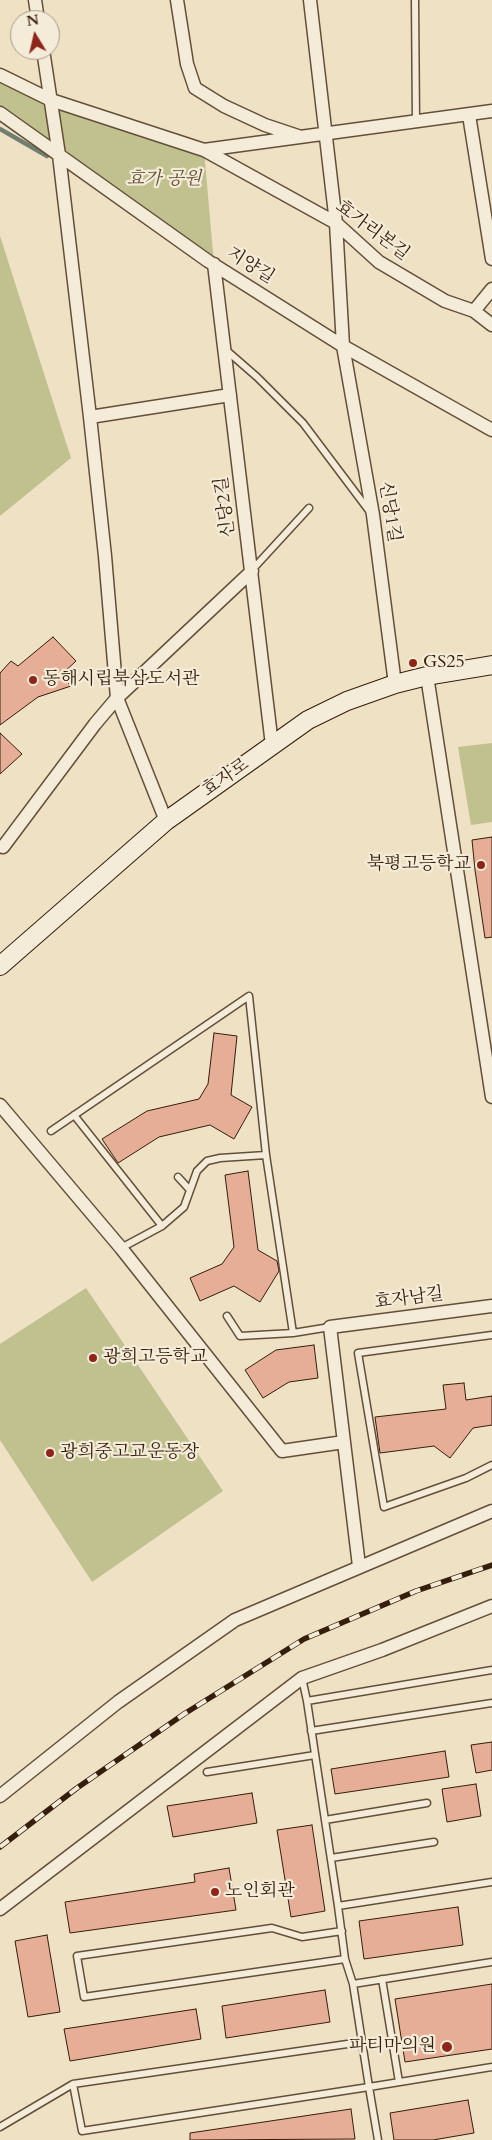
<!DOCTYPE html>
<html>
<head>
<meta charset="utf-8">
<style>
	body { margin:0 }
	#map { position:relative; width:492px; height:2140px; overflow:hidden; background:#eee1c4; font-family:Cardo,serif }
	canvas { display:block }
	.north { position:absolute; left:10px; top:10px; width:50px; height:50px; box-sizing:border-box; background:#f4ecd9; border:1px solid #a89a87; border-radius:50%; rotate:351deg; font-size:14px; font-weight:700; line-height:20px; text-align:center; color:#351e0b }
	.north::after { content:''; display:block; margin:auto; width:18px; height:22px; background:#8f2418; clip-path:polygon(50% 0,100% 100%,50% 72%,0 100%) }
</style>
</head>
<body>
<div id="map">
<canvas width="492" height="2140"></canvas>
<div class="north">N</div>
</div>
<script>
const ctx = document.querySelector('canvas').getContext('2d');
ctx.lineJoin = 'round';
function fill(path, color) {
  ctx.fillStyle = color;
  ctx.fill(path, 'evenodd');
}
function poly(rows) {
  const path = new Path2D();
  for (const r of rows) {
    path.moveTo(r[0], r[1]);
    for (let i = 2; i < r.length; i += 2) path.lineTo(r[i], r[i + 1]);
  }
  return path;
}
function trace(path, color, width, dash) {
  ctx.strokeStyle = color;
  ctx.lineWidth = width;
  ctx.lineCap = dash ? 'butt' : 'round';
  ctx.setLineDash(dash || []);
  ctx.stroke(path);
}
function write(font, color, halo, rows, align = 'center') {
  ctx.font = font + ' Cardo,"Noto Serif KR",serif';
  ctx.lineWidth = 4.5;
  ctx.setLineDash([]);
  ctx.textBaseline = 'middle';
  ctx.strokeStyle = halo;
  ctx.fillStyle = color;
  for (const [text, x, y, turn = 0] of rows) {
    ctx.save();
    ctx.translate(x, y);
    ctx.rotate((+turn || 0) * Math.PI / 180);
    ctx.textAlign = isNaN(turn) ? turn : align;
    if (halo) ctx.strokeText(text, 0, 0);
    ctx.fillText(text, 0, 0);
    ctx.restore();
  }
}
fill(poly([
	[0,75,204,150,214,264,0,113],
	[0,236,71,458,0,516],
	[492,743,492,822,471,825,458,747],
	[86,1288,223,1491,92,1582,0,1440,0,1344]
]), '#c0c18f');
trace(poly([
	[0,129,47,156]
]), '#717e70', 4.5);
const building = poly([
	[53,637,76,661,61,675,71,686,38,697,0,725,0,673,11,661,18,666,53,637],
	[0,733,22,754,0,774,0,733],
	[492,837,492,937,485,938,475,870,472,840,492,837],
	[214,1033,237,1036,231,1095,252,1107,234,1139,210,1125,159,1137,118,1163,102,1139,147,1111,199,1099,208,1084,214,1033],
	[248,1171,258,1250,277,1261,279,1271,260,1302,234,1286,200,1301,190,1278,222,1264,234,1247,225,1175,248,1171],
	[314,1345,318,1378,289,1382,263,1398,245,1370,276,1350,314,1345],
	[464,1383,466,1400,492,1396,492,1425,473,1428,450,1458,434,1446,380,1453,375,1417,446,1409,443,1385,464,1383],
	[492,1742,492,1770,476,1773,471,1745,492,1742],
	[445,1751,449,1777,335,1794,331,1769,445,1751],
	[476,1784,481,1816,447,1822,442,1789,476,1784],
	[252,1793,257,1823,173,1837,167,1806,252,1793],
	[312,1825,325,1911,291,1917,277,1830,312,1825],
	[229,1868,236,1910,70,1933,65,1902,195,1882,194,1874,229,1868],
	[458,1907,463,1945,364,1959,359,1921,458,1907],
	[47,1935,60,2012,28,2017,15,1941,47,1935],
	[492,1984,492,2049,405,2062,395,1999,492,1984],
	[325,1990,330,2022,226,2038,222,2006,325,1990],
	[196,2009,201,2039,70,2061,64,2029,196,2009],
	[468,2100,474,2133,433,2140,394,2140,390,2113,468,2100],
	[351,2109,355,2139,190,2140,190,2133,351,2109]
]);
fill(building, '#e6ae97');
trace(building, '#351e0b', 1);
const lane = poly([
	[415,0,416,122],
	[226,350,257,377,303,423,370,512],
	[252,570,309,508],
	[74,1115,162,1226,121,1248],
	[51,1131,249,996,266,1155,293,1333],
	[178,1177,189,1189],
	[162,1226,184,1207,197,1171,207,1161,220,1158,266,1155],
	[227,1316,240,1336,293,1333,330,1327],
	[492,1335,358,1353,384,1507,466,1478,492,1465],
	[302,1678,307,1701,338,1906],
	[307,1701,492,1670],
	[311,1731,492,1703],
	[207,1772,315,1755],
	[325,1820,427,1803],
	[331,1858,434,1842],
	[342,1931,302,1937,272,1928,77,1956,84,1997,345,1959],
	[382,1979,399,2082],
	[353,1984,345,1959,338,1906,492,1882],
	[361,2042,73,2084,82,2131,369,2087,353,1984,492,1962],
	[0,2127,73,2084],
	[378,2140,369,2087,492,2067]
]);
const street = poly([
	[35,0,38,20],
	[177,0,187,64,195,88,224,106,265,125,298,136],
	[310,0,336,223,343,346,373,515,395,684],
	[0,75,51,100,204,150,492,111],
	[0,113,208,261,343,346,492,430],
	[469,115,492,259],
	[204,150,336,223,379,262,445,301,474,311,492,325],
	[214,264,272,745],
	[474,311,492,289],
	[90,417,230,395],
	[427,676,492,1097],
	[166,821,117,698,252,571],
	[3,847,95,724,117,698,105,556,90,417,59,155,43,50],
	[0,1105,121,1248,282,1451,344,1442],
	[359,1566,330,1327,492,1306],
	[0,1796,118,1702,235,1620,492,1511],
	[0,1909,302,1678,382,1650,492,1606]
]);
const secondary = poly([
	[0,966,166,821,308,720,347,701,395,684,427,676,492,665]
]);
trace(lane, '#634f39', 9);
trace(street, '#634f39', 15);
trace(secondary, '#351e0b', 20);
trace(lane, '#f4ecd9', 6);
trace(street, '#f4ecd9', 12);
trace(secondary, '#f4ecd9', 18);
const rail = poly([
	[0,1847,77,1788,184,1714,304,1639,416,1591,492,1565]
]);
trace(rail, '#351e0b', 5.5);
trace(rail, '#f4ecd9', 4, [11]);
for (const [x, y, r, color] of [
	[413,663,5,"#8f2418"],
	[33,680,5,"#8f2418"],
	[481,865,5,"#8f2418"],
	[93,1358,5,"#8f2418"],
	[50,1453,5,"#8f2418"],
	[215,1892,5,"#8f2418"],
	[447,2047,6,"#8f2418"]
]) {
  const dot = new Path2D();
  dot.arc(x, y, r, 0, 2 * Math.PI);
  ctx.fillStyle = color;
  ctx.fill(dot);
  trace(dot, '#f4ecd9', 2);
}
write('italic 18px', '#5f4f33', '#f4ecd9', [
	["효가 공원",164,180]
]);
write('18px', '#351e0b', '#f4ecd9', [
	["효가리본길",372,231,37],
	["지양길",250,266,32],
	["신당2길",226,507,-97],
	["신당1길",389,512,81],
	["효자로",226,778,-35],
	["효자남길",409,1299,-7]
]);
write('18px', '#351e0b', '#f4ecd9', [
	["GS25",423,663],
	["동해시립북삼도서관",43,680],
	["북평고등학교",471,865,"right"],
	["광희고등학교",103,1358],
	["광희중고교운동장",60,1453],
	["노인회관",225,1892],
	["파티마의원",436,2047,"right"]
], 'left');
</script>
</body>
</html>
